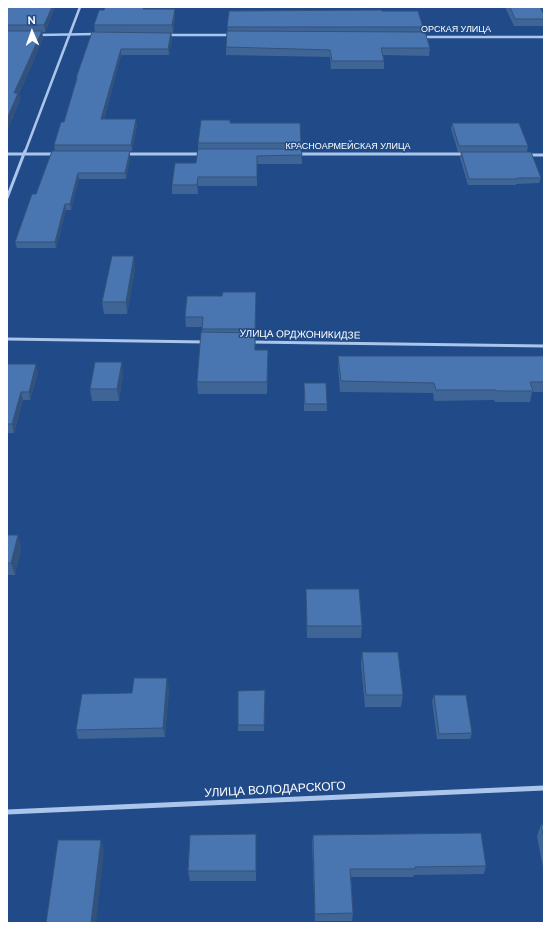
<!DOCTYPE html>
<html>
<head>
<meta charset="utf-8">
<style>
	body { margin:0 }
	#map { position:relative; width:551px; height:930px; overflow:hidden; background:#204b88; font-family:"DM Sans",sans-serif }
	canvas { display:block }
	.frame { position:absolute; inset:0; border:8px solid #fff; pointer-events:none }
	.north { position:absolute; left:12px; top:12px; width:40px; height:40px; -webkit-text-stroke:3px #204b88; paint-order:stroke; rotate:358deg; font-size:11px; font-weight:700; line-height:16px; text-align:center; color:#fff }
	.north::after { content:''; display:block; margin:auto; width:14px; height:18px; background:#fff; clip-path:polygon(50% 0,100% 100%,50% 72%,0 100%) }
</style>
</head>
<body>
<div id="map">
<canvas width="551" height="930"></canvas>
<div class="frame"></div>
<div class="north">N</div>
</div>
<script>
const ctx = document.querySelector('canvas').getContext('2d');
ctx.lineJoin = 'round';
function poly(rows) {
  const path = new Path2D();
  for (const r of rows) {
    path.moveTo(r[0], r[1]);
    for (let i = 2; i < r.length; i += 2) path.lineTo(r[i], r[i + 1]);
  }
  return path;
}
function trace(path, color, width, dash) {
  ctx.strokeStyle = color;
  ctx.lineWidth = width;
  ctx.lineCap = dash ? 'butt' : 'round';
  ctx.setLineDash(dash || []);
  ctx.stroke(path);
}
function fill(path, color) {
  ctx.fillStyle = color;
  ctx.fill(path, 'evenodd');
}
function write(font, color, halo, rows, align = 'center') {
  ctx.font = font + ' "DM Sans",sans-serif';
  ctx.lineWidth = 3;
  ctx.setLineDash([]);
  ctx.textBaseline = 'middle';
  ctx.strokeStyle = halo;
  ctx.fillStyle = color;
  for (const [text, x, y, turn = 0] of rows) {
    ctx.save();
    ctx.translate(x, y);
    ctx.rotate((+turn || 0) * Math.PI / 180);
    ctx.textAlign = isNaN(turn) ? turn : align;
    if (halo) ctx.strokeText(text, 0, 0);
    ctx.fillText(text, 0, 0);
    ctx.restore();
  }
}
trace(poly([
	[38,35,96,34],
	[166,35,232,35],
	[422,37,544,37],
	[25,152,80,7]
]), '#abc6ea', 2.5);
trace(poly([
	[7,154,56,154],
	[124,154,202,154],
	[296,154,466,154],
	[526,155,544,155],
	[7,198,25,151],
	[7,339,205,342],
	[251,342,544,346]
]), '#abc6ea', 3);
trace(poly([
	[7,812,544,788]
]), '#abc6ea', 5);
fill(poly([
	[7,7,55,7,45,32,42,32,43,38,19,94,20,100,7,131],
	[505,7,540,7,543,13,544,13,544,26,514,26],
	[541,7,544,7,544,12],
	[146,9,175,17,173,33,171,33,172,38,169,55,121,55,104,119,137,125,132,151,55,151,54,145,64,122,76,81,76,78,95,32,94,25],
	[382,11,423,27,423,32,430,48,429,56,383,55,384,61,384,69,331,69,330,57,226,55,226,47,228,31,227,27],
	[231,123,301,143,302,164,257,164,257,186,198,186,198,194,172,194,172,185,196,163,198,149,198,143],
	[452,123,528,146,527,152,458,152,451,129],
	[52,151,130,157,126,179,79,179,71,210,66,210,56,248,17,248,15,242,36,194],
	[461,152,541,178,539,183,516,184,516,185,468,185,460,158],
	[135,268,127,314,104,314,102,302],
	[256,301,255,350,268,350,267,394,198,394,197,382,202,332,202,327,186,327,185,317],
	[338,356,544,356,544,392,532,392,530,402,495,402,494,400,434,401,433,393,340,392,338,367],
	[7,364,38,373,30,400,23,400,14,433,7,433],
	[123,374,119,401,92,401,90,389],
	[304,383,327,404,327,411,304,411],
	[7,535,21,547,15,575,7,575],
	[306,589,362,626,361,638,307,638,306,601],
	[362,652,403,695,401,707,365,707,361,664],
	[169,688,165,737,78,739,76,730,132,693],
	[265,690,264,731,238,731,238,725],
	[434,695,472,733,470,739,437,739,432,701],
	[541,825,544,825,544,873,537,836],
	[313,835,486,866,484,874,414,875,413,877,351,877,353,913,352,921,315,921,312,843],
	[256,845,256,881,190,881,188,871]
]), '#3f6597');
fill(poly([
	[52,7,55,7,45,32,44,25],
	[175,9,175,17,173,33,172,25],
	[42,31,43,38,19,94,20,100,7,131,7,119,14,93],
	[171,33,172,38,169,55,168,49],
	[121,49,121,55,102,125,101,119],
	[136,119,137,125,132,151,131,145],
	[130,151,130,157,126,179,125,173],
	[78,173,79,179,71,210,70,204],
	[198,177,198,194,197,185],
	[65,204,66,210,56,248,55,242],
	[134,256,135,268,127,314,126,302],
	[122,362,123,374,119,401,117,389],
	[36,364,38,373,30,400,29,392],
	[21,392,23,400,14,433,12,424],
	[18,535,21,547,15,575,11,563],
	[167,678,169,688,165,737,163,728],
	[101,840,104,850,96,923,91,923]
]), '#33527b');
const building = poly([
	[7,7,52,7,44,25,7,25,7,7],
	[105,7,144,7,143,9,175,9,172,25,94,25,99,10,104,10,105,7],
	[510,7,540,7,543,13,544,13,544,19,515,19,510,7],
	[381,10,382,11,418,11,423,27,227,27,229,11,381,10],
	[7,31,42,31,14,93,18,93,7,119,7,31],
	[227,31,425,32,430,48,381,48,384,61,332,61,330,50,226,47,227,31],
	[92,32,171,33,168,49,121,49,101,119,136,119,131,145,54,145,61,122,64,122,77,78,76,78,92,32],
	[201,120,230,120,230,123,300,123,301,143,198,143,201,120],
	[452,123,519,123,528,146,459,146,452,123],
	[198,149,301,149,302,155,257,156,257,177,198,177,197,185,172,185,175,163,196,163,198,149],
	[52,151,130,151,125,173,78,173,70,204,65,204,55,242,15,242,32,194,36,194,52,151],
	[461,152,531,152,541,178,517,178,517,179,469,179,461,152],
	[112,256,134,256,126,302,102,302,112,256],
	[223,292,256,292,255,329,202,329,203,317,185,317,187,296,222,296,223,292],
	[201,332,255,333,255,350,268,350,267,382,197,382,201,332],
	[338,356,544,356,544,382,530,382,533,391,497,391,496,390,436,390,434,383,341,381,338,356],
	[95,362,122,362,117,389,90,389,95,362],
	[7,364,36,364,29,392,21,392,12,424,7,424,7,364],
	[304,383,326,383,327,404,305,404,304,383],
	[7,535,18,535,11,563,7,563,7,535],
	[306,589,359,589,362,626,307,626,306,589],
	[362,652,398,652,403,695,366,695,362,652],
	[134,678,167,678,163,728,76,730,82,694,132,693,134,678],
	[265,690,264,725,238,725,238,691,265,690],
	[434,695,466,695,472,733,439,734,434,695],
	[541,825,544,825,544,839,541,825],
	[481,833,486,866,415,867,415,869,350,869,353,913,315,914,313,835,481,833],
	[256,834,256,871,188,871,190,835,256,834],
	[58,840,101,840,91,923,46,923,58,840]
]);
fill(building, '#4975b0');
trace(building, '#33527b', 1);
write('9px', '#fff', '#204b88', [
	["ОРСКАЯ УЛИЦА",456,30],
	["КРАСНОАРМЕЙСКАЯ УЛИЦА",348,147]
]);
write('10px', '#fff', '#204b88', [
	["УЛИЦА ОРДЖОНИКИДЗЕ",300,335,1]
]);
write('12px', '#fff', '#204b88', [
	["УЛИЦА ВОЛОДАРСКОГО",275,790,-3]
]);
</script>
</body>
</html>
